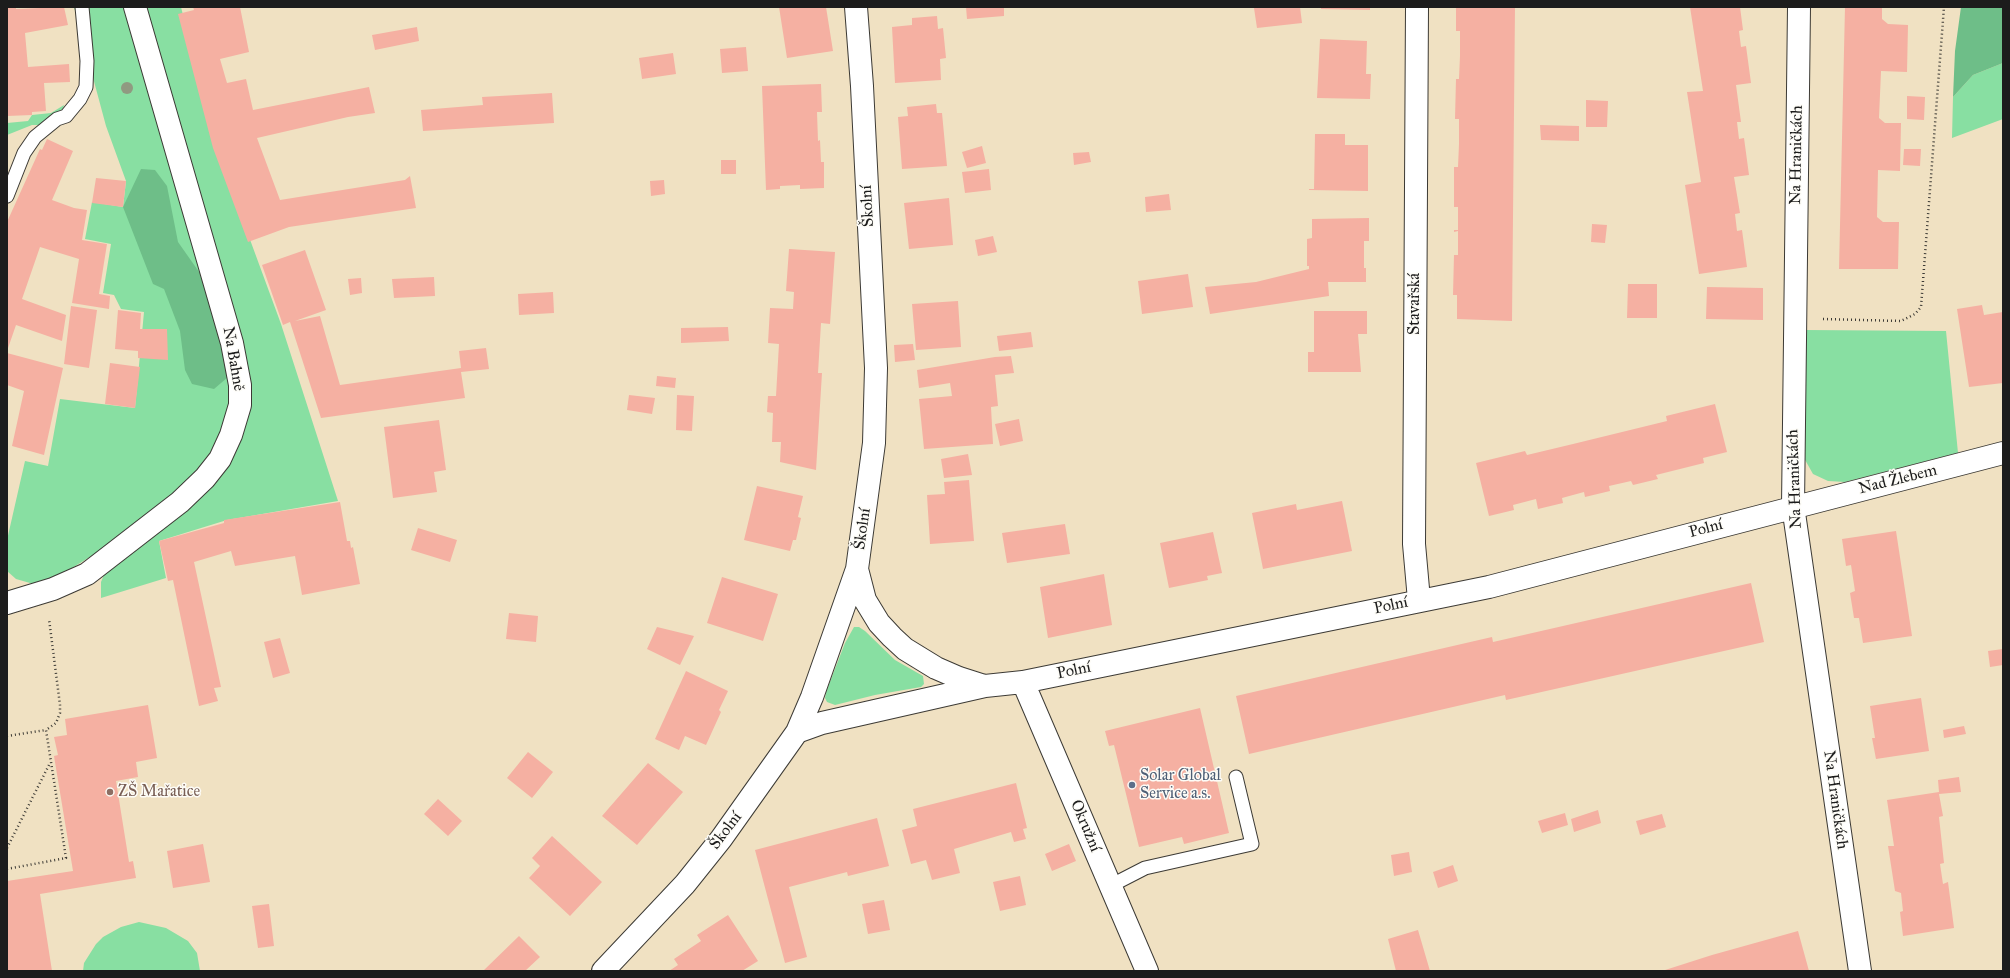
<!DOCTYPE html>
<html>
<head>
<meta charset="utf-8">
<style>
	body { margin:0 }
	#map { position:relative; width:2010px; height:978px; overflow:hidden; background:#f0e1c2; font-family:"IM FELL Great Primer",serif }
	canvas { display:block }
	.frame { position:absolute; inset:0; border:8px solid #1c1c1c; pointer-events:none }
</style>
</head>
<body>
<div id="map">
<canvas width="2010" height="978"></canvas>
<div class="frame"></div>
</div>
<script>
const ctx = document.querySelector('canvas').getContext('2d');
ctx.lineJoin = 'round';
function fill(path, color) {
  ctx.fillStyle = color;
  ctx.fill(path, 'evenodd');
}
function poly(rows) {
  const path = new Path2D();
  for (const r of rows) {
    path.moveTo(r[0], r[1]);
    for (let i = 2; i < r.length; i += 2) path.lineTo(r[i], r[i + 1]);
  }
  return path;
}
function trace(path, color, width, dash) {
  ctx.strokeStyle = color;
  ctx.lineWidth = width;
  ctx.lineCap = dash ? 'butt' : 'round';
  ctx.setLineDash(dash || []);
  ctx.stroke(path);
}
function write(font, color, halo, rows, align = 'center') {
  ctx.font = font + ' "IM FELL Great Primer",serif';
  ctx.lineWidth = 3;
  ctx.setLineDash([]);
  ctx.textBaseline = 'middle';
  ctx.strokeStyle = halo;
  ctx.fillStyle = color;
  for (const [text, x, y, turn = 0] of rows) {
    ctx.save();
    ctx.translate(x, y);
    ctx.rotate((+turn || 0) * Math.PI / 180);
    ctx.textAlign = isNaN(turn) ? turn : align;
    if (halo) ctx.strokeText(text, 0, 0);
    ctx.fillText(text, 0, 0);
    ctx.restore();
  }
}
fill(poly([
	[74,7,126,7,226,352,230,398,225,426,214,448,194,475,140,526,51,581,37,585,16,579,7,571,7,540,25,461,48,466,60,399,135,408,144,312,121,309,114,295,103,293,111,244,85,239,92,202,123,207,126,181,106,126],
	[142,7,181,7,216,147,281,324,338,501,227,520,159,541,166,578,101,598,101,582,106,570,115,561,190,508,227,468,245,423],
	[2003,63,2003,119,1952,138,1953,97,1973,75],
	[64,105,63,109,40,125,32,125,7,135,7,123,28,121,32,115,51,113],
	[1805,330,1946,331,1958,453,1845,482,1828,481,1813,474,1804,458],
	[854,627,859,627,865,631,895,660,923,676,924,684,921,687,875,695,835,705,827,702,825,698,826,692,845,643],
	[139,922,166,928,188,941,197,953,200,971,83,971,84,963,96,944,103,937,121,927]
]), '#88dfa2');
fill(poly([
	[1961,7,2003,7,2003,63,1973,75,1953,97,1955,51],
	[141,169,155,170,167,186,178,242,204,279,226,352,228,377,214,389,192,384,185,370,180,331,164,289,153,284,123,207]
]), '#6ebe88');
fill(poly([
	[7,7,16,7,16,9,64,7,68,25,25,33,28,67,69,64,70,82,44,83,46,111,32,112,32,115,7,116],
	[193,7,240,7,249,52,220,59,227,83,246,79,253,110,369,87,375,113,348,117,257,138,280,200,405,180,410,176,416,208,289,227,248,242,213,148,178,14,194,10],
	[779,7,826,7,833,51,787,58],
	[966,7,1004,7,1004,16,967,19],
	[1266,7,1300,7,1302,23,1257,28,1254,8],
	[1321,7,1370,7,1370,10,1321,9],
	[1456,7,1515,7,1512,321,1457,319,1457,295,1453,295,1454,255,1458,255,1458,231,1454,232,1454,230,1458,230,1458,207,1454,207,1454,167,1458,167,1459,144,1459,119,1455,119,1456,79,1459,79,1460,56,1460,31,1456,31],
	[1690,7,1740,7,1743,30,1739,31,1741,47,1746,46,1751,83,1736,85,1741,122,1737,122,1739,139,1744,138,1749,175,1734,177,1740,213,1735,214,1737,231,1742,230,1747,267,1699,274,1685,185,1701,182,1687,92,1703,91],
	[1845,7,1882,7,1882,19,1888,24,1908,25,1907,72,1881,71,1879,118,1885,123,1901,123,1900,171,1878,170,1877,217,1883,222,1899,222,1898,269,1839,269],
	[937,16,938,29,943,28,946,58,940,59,941,80,895,83,892,27,912,25,912,18],
	[417,27,419,41,375,50,372,35],
	[1320,39,1367,41,1366,74,1371,74,1370,99,1317,98],
	[746,47,748,71,722,73,720,49],
	[673,53,676,74,642,79,639,58],
	[821,84,822,112,817,112,818,141,820,140,821,162,824,162,824,188,800,189,800,185,780,186,780,189,766,190,762,86],
	[552,93,554,123,423,131,421,110,483,105,482,97],
	[1907,96,1925,97,1924,120,1907,119],
	[1586,100,1608,101,1607,127,1586,127],
	[936,104,937,113,942,113,947,166,902,169,898,117,908,116,907,107],
	[1540,125,1579,126,1579,141,1541,140],
	[1315,134,1345,134,1345,145,1368,145,1368,191,1309,190,1309,189,1314,189],
	[47,139,73,151,52,200,74,208,87,210,82,240,107,244,99,294,110,296,109,309,72,303,79,259,40,247,22,299,66,315,62,341,16,325,7,351,7,222,40,149,42,150],
	[982,146,986,163,967,168,962,152],
	[1904,149,1921,149,1920,166,1903,165],
	[1089,152,1091,162,1074,165,1073,153],
	[721,160,736,160,736,174,721,174],
	[989,169,991,190,965,193,962,172],
	[96,178,126,181,123,207,92,203],
	[664,180,665,194,651,196,650,181],
	[1169,194,1171,210,1146,212,1145,197],
	[949,198,953,245,909,249,904,203],
	[1369,218,1369,241,1364,241,1364,268,1366,268,1366,282,1328,282,1329,296,1210,314,1205,287,1256,282,1309,269,1309,266,1307,266,1307,239,1312,238,1312,219],
	[1592,224,1607,225,1605,243,1591,242],
	[993,236,997,252,978,256,975,240],
	[789,249,835,252,830,324,821,323,818,373,822,373,816,470,780,462,781,442,772,442,773,413,767,412,768,396,776,396,779,344,768,343,770,308,793,309,794,292,786,291],
	[305,250,326,310,295,321,320,316,340,385,461,368,459,351,486,348,489,369,461,372,465,398,321,418,290,322,283,325,262,265],
	[1188,274,1193,307,1142,314,1138,281],
	[434,277,435,296,394,298,392,279],
	[361,278,362,293,350,295,348,279],
	[1628,284,1657,284,1657,318,1627,318],
	[1707,287,1763,288,1763,320,1706,319],
	[553,292,554,313,519,315,518,294],
	[958,301,961,347,916,350,912,304],
	[1982,305,1984,315,2003,312,2003,383,1969,387,1957,309],
	[71,306,97,310,89,368,64,364],
	[118,310,141,313,140,329,167,329,168,360,138,358,138,351,115,349],
	[1314,311,1367,311,1367,334,1358,334,1361,372,1308,372,1308,352,1314,352],
	[728,327,729,341,681,343,681,328],
	[1031,332,1033,347,999,351,997,336],
	[913,344,915,360,895,362,894,345],
	[7,353,63,368,44,455,12,446,24,391,7,385],
	[1011,356,1014,373,995,375,998,406,991,407,993,444,924,449,919,399,952,396,950,383,919,388,917,370,995,357],
	[110,363,140,367,135,408,105,404],
	[657,376,676,378,675,388,656,386],
	[629,395,655,398,652,414,627,410],
	[677,395,694,396,692,431,676,430],
	[1715,404,1727,452,1703,458,1704,463,1656,475,1658,479,1633,485,1631,481,1609,486,1610,491,1585,497,1584,492,1562,498,1563,503,1538,509,1536,499,1513,505,1514,510,1489,516,1476,463,1525,451,1527,455,1573,444,1667,421,1666,416],
	[1019,419,1023,441,1000,446,995,424],
	[439,420,446,470,434,472,437,492,393,498,384,427],
	[968,454,972,475,944,478,941,459],
	[969,480,974,541,930,544,927,495,945,494,944,482],
	[757,486,803,496,798,517,801,518,796,540,793,540,790,551,744,540],
	[1342,501,1352,551,1263,569,1252,513,1296,504,1297,510],
	[340,502,347,541,350,541,351,548,353,547,360,584,302,595,295,556,235,566,231,551,194,562,221,687,214,688,218,701,199,706,173,580,168,581,159,541,224,523,224,520],
	[1065,524,1070,554,1007,563,1002,533],
	[418,528,457,540,450,562,411,550],
	[1896,531,1912,636,1863,643,1859,618,1854,618,1850,593,1855,591,1851,565,1846,566,1842,539],
	[1213,532,1222,573,1207,576,1208,580,1169,588,1160,543],
	[1104,574,1112,625,1048,638,1040,587],
	[722,577,778,594,763,641,707,623],
	[1751,583,1764,642,1506,700,1505,695,1249,754,1236,696,1492,637,1493,642],
	[509,613,538,616,536,642,506,639],
	[657,627,694,636,680,665,647,649],
	[280,638,290,673,273,678,264,642],
	[2003,649,2003,665,1990,667,1988,651],
	[686,671,728,691,719,710,721,712,706,745,685,736,679,750,655,739],
	[1921,698,1929,751,1876,759,1872,738,1875,738,1870,706],
	[148,705,157,758,136,762,138,777,116,781,129,862,133,861,136,878,40,894,52,971,7,971,7,881,73,871,54,756,58,755,54,737,67,735,65,719],
	[1200,708,1229,833,1184,844,1182,837,1139,847,1114,745,1109,746,1105,731],
	[1964,726,1966,734,1944,738,1943,730],
	[528,752,553,772,532,798,507,778],
	[648,763,683,792,637,845,602,816],
	[1959,777,1961,792,1939,794,1943,816,1939,817,1944,863,1940,864,1943,884,1948,882,1954,928,1903,936,1900,912,1903,911,1901,893,1895,891,1888,846,1894,846,1887,800,1939,792,1938,780],
	[1016,783,1027,828,1023,829,1026,839,1014,842,1011,832,954,849,960,873,932,880,926,860,911,864,902,830,917,826,913,809],
	[438,799,462,821,448,836,424,814],
	[1598,810,1601,823,1574,832,1571,819],
	[1565,813,1568,825,1542,833,1538,821],
	[1662,814,1666,827,1640,835,1636,821],
	[877,818,889,866,848,876,847,872,789,887,807,957,785,963,755,850],
	[552,836,602,882,570,916,529,878,540,866,532,858],
	[203,844,210,882,173,888,167,851],
	[1069,844,1076,861,1052,871,1045,854],
	[1409,852,1412,872,1394,876,1391,855],
	[1453,865,1458,881,1438,888,1433,872],
	[1020,876,1026,905,1000,911,993,882],
	[884,900,890,930,868,934,862,904],
	[269,904,274,946,258,948,252,906],
	[728,915,758,961,742,971,669,971,678,965,674,959,701,941,697,935],
	[1418,930,1430,971,1396,971,1388,939],
	[1798,931,1809,971,1662,971,1712,955],
	[519,936,540,957,525,971,483,971]
]), '#f5b0a2');
const service = poly([
	[7,196,24,153,35,137,57,119,66,116,80,99,86,87,87,61,82,7],
	[1110,886,1145,868,1252,844,1236,777]
]);
const minor = poly([
	[1417,7,1414,544,1419,600],
	[1799,7,1793,506,1860,971],
	[857,569,865,600,879,623,892,637,905,649,936,668,959,678,984,686],
	[7,603,53,589,87,574,180,502,205,478,220,459,231,435,240,405,240,385,232,343,135,7],
	[1023,682,1147,971],
	[797,732,822,723,985,686,1023,682,1489,587,2003,453],
	[603,971,685,884,721,839,797,732,812,697,857,569,874,443,876,368,862,86,856,7]
]);
trace(service, '#3c3a35', 15);
trace(minor, '#3c3a35', 24);
trace(poly([
	[1823,319,1901,321,1915,314,1921,307,1944,7],
	[7,736,46,730],
	[7,848,50,763],
	[7,869,66,858,46,730,56,723,60,713,60,705,49,619]
]), '#3c3a35', 2.5, [1, 3]);
trace(service, '#fff', 13);
trace(minor, '#fff', 22);
ctx.fillStyle = '#909a81';
for (const [x, y] of [
	[127,88]
]) {
  ctx.beginPath();
  ctx.arc(x, y, 6, 0, 2 * Math.PI);
  ctx.fill();
}
for (const [x, y, r, color] of [
	[1132,785,4,"#5c6f8a"],
	[110,792,4,"#8d6e63"]
]) {
  const dot = new Path2D();
  dot.arc(x, y, r, 0, 2 * Math.PI);
  ctx.fillStyle = color;
  ctx.fill(dot);
  trace(dot, '#fdfcf7', 1.5);
}
write('16px', '#1c1c1c', '#fdfcf7', [
	["Na Hraničkách",1797,155,-89],
	["Školní",868,206,-93],
	["Stavařská",1415,304,-90],
	["Na Bahně",233,359,80],
	["Na Hraničkách",1795,479,-92],
	["Nad Žlebem",1898,480,-14],
	["Školní",863,529,-82],
	["Polní",1706,529,-15],
	["Polní",1391,606,-12],
	["Polní",1074,671,-12],
	["Na Hraničkách",1835,800,82],
	["Okružní",1085,826,67],
	["Školní",726,831,-53]
]);
write('16px', '#4e5e75', '#fdfcf7', [
	["Solar Global",1140,776],
	["Service a.s.",1140,794]
], 'left');
write('16px', '#785e54', '#fdfcf7', [
	["ZŠ Mařatice",118,792]
], 'left');
</script>
</body>
</html>
